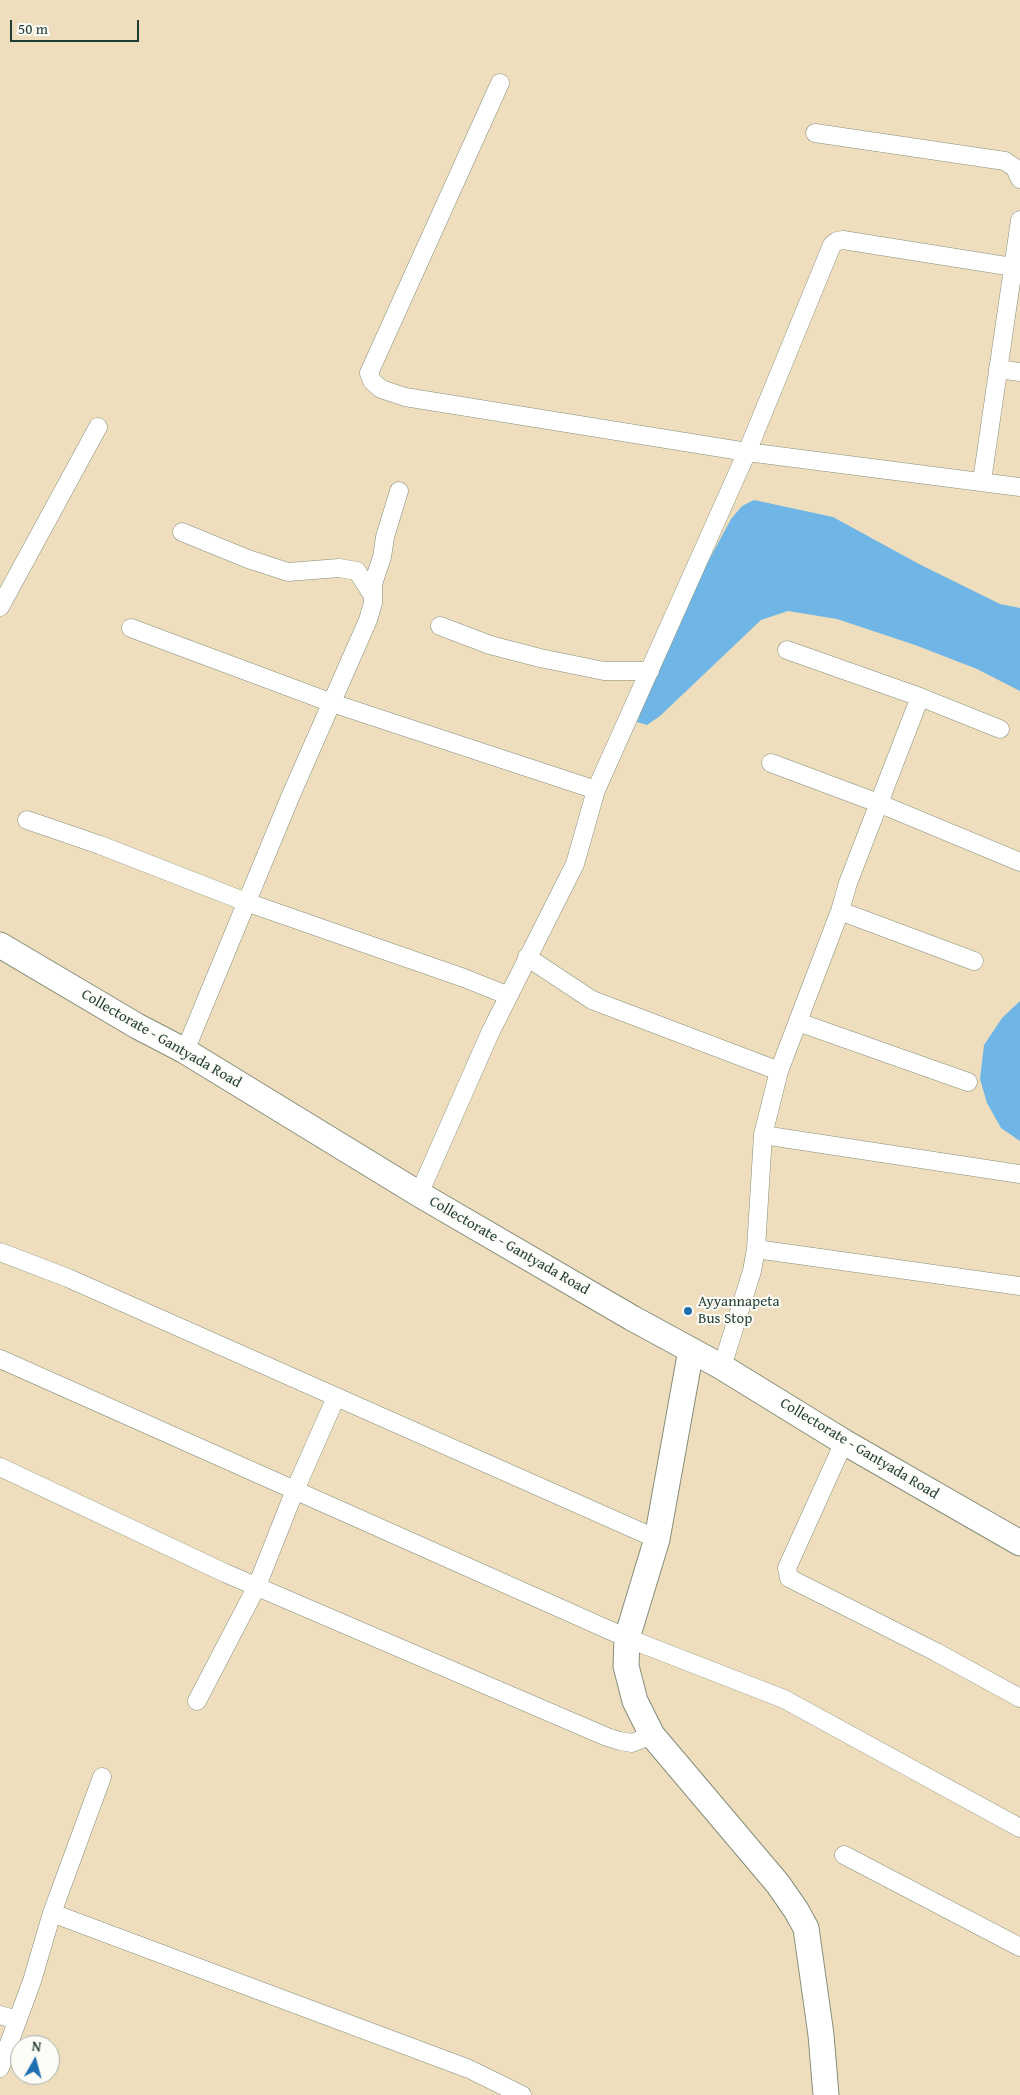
<!DOCTYPE html>
<html>
<head>
<meta charset="utf-8">
<style>
	body { margin:0 }
	#map { position:relative; width:1020px; height:2095px; overflow:hidden; background:#eedebe; font-family:"Gentium Book Plus",serif }
	canvas { display:block }
	.north { position:absolute; left:10px; top:2035px; width:50px; height:50px; box-sizing:border-box; background:#fdfcf7; border:1px solid #a4b0a9; border-radius:50%; rotate:7deg; font-size:14px; font-weight:700; line-height:20px; text-align:center; color:#1f3d34 }
	.north::after { content:''; display:block; margin:auto; width:18px; height:22px; background:#1f6fb2; clip-path:polygon(50% 0,100% 100%,50% 72%,0 100%) }
	.scale { position:absolute; left:10px; top:20px; width:129px; height:22px; box-sizing:border-box; border:2px solid #1f3d34; border-top:0; padding-left:6px; font-size:15px; line-height:18px; white-space:nowrap; color:#1f3d34; -webkit-text-stroke:4px #fdfcf7; paint-order:stroke }
</style>
</head>
<body>
<div id="map">
<canvas width="1020" height="2095"></canvas>
<div class="north">N</div>
<div class="scale">50 m</div>
</div>
<script>
const ctx = document.querySelector('canvas').getContext('2d');
ctx.lineJoin = 'round';
function fill(path, color) {
  ctx.fillStyle = color;
  ctx.fill(path, 'evenodd');
}
function poly(rows) {
  const path = new Path2D();
  for (const r of rows) {
    path.moveTo(r[0], r[1]);
    for (let i = 2; i < r.length; i += 2) path.lineTo(r[i], r[i + 1]);
  }
  return path;
}
function trace(path, color, width, dash) {
  ctx.strokeStyle = color;
  ctx.lineWidth = width;
  ctx.lineCap = dash ? 'butt' : 'round';
  ctx.setLineDash(dash || []);
  ctx.stroke(path);
}
function write(font, color, halo, rows, align = 'center') {
  ctx.font = font + ' "Gentium Book Plus",serif';
  ctx.lineWidth = 4;
  ctx.setLineDash([]);
  ctx.textBaseline = 'middle';
  ctx.strokeStyle = halo;
  ctx.fillStyle = color;
  for (const [text, x, y, turn = 0] of rows) {
    ctx.save();
    ctx.translate(x, y);
    ctx.rotate((+turn || 0) * Math.PI / 180);
    ctx.textAlign = isNaN(turn) ? turn : align;
    if (halo) ctx.strokeText(text, 0, 0);
    ctx.fillText(text, 0, 0);
    ctx.restore();
  }
}
fill(poly([
	[754,500,833,517,919,564,1000,604,1020,608,1020,691,977,669,915,645,837,619,788,611,761,620,660,716,647,725,637,722,667,644,688,599,731,519,742,506],
	[1020,1001,1020,1141,1001,1128,987,1103,980,1079,984,1045,1002,1018]
]), '#6fb6e6');
const street = poly([
	[500,83,369,373,372,381,381,389,405,397,747,452,1020,487],
	[815,133,1005,161,1015,168,1020,179],
	[998,369,1020,372],
	[982,481,1020,220],
	[182,532,248,559,288,572,339,568,357,571,373,596],
	[0,607,98,427],
	[440,626,490,645,540,658,604,671,650,671],
	[131,628,332,703,596,790],
	[787,650,920,697,1000,729],
	[771,763,878,803,1020,862],
	[27,820,100,845,246,902,464,978,509,996],
	[840,911,974,961],
	[527,957,592,1000,779,1071],
	[798,1022,968,1082],
	[185,1051,291,795,368,620,373,603,373,584,382,557,385,537,399,491],
	[763,1135,1020,1174],
	[419,1194,490,1033,575,864,596,790,747,452,832,245,837,241,843,240,1020,268],
	[756,1249,1020,1286],
	[0,1252,68,1278,657,1539],
	[0,1359,627,1638,784,1699,1020,1828],
	[722,1367,752,1271,756,1249,763,1135,779,1071,840,911,848,883,920,697],
	[844,1442,787,1568,789,1578,936,1652,1020,1698],
	[0,1467,225,1573,607,1737,620,1741,632,1743,652,1735],
	[197,1701,257,1586,295,1490,336,1397],
	[844,1855,1020,1947],
	[52,1913,469,2069,522,2095],
	[0,2015,17,2020],
	[0,2068,32,1981,52,1913,102,1777]
]);
const secondary = poly([
	[0,945,137,1026,185,1051,419,1194,632,1318,722,1367,844,1442,1020,1543],
	[691,1350,657,1539,627,1638,626,1666,635,1701,652,1735,778,1884,796,1910,806,1928,821,2035,826,2095]
]);
trace(street, '#868e79', 19);
trace(secondary, '#868e79', 27);
trace(street, '#fff', 18);
trace(secondary, '#fff', 25);
for (const [x, y, r, color] of [
	[688,1311,5,"#1f6fb2"]
]) {
  const dot = new Path2D();
  dot.arc(x, y, r, 0, 2 * Math.PI);
  ctx.fillStyle = color;
  ctx.fill(dot);
  trace(dot, '#fdfcf7', 2);
}
write('15px', '#1f3d34', '#fdfcf7', [
	["Collectorate - Gantyada Road",161,1039,30],
	["Collectorate - Gantyada Road",509,1246,30],
	["Collectorate - Gantyada Road",859,1449,31]
]);
write('15px', '#1f3d34', '#fdfcf7', [
	["Ayyannapeta",698,1302],
	["Bus Stop",698,1319]
], 'left');
</script>
</body>
</html>
